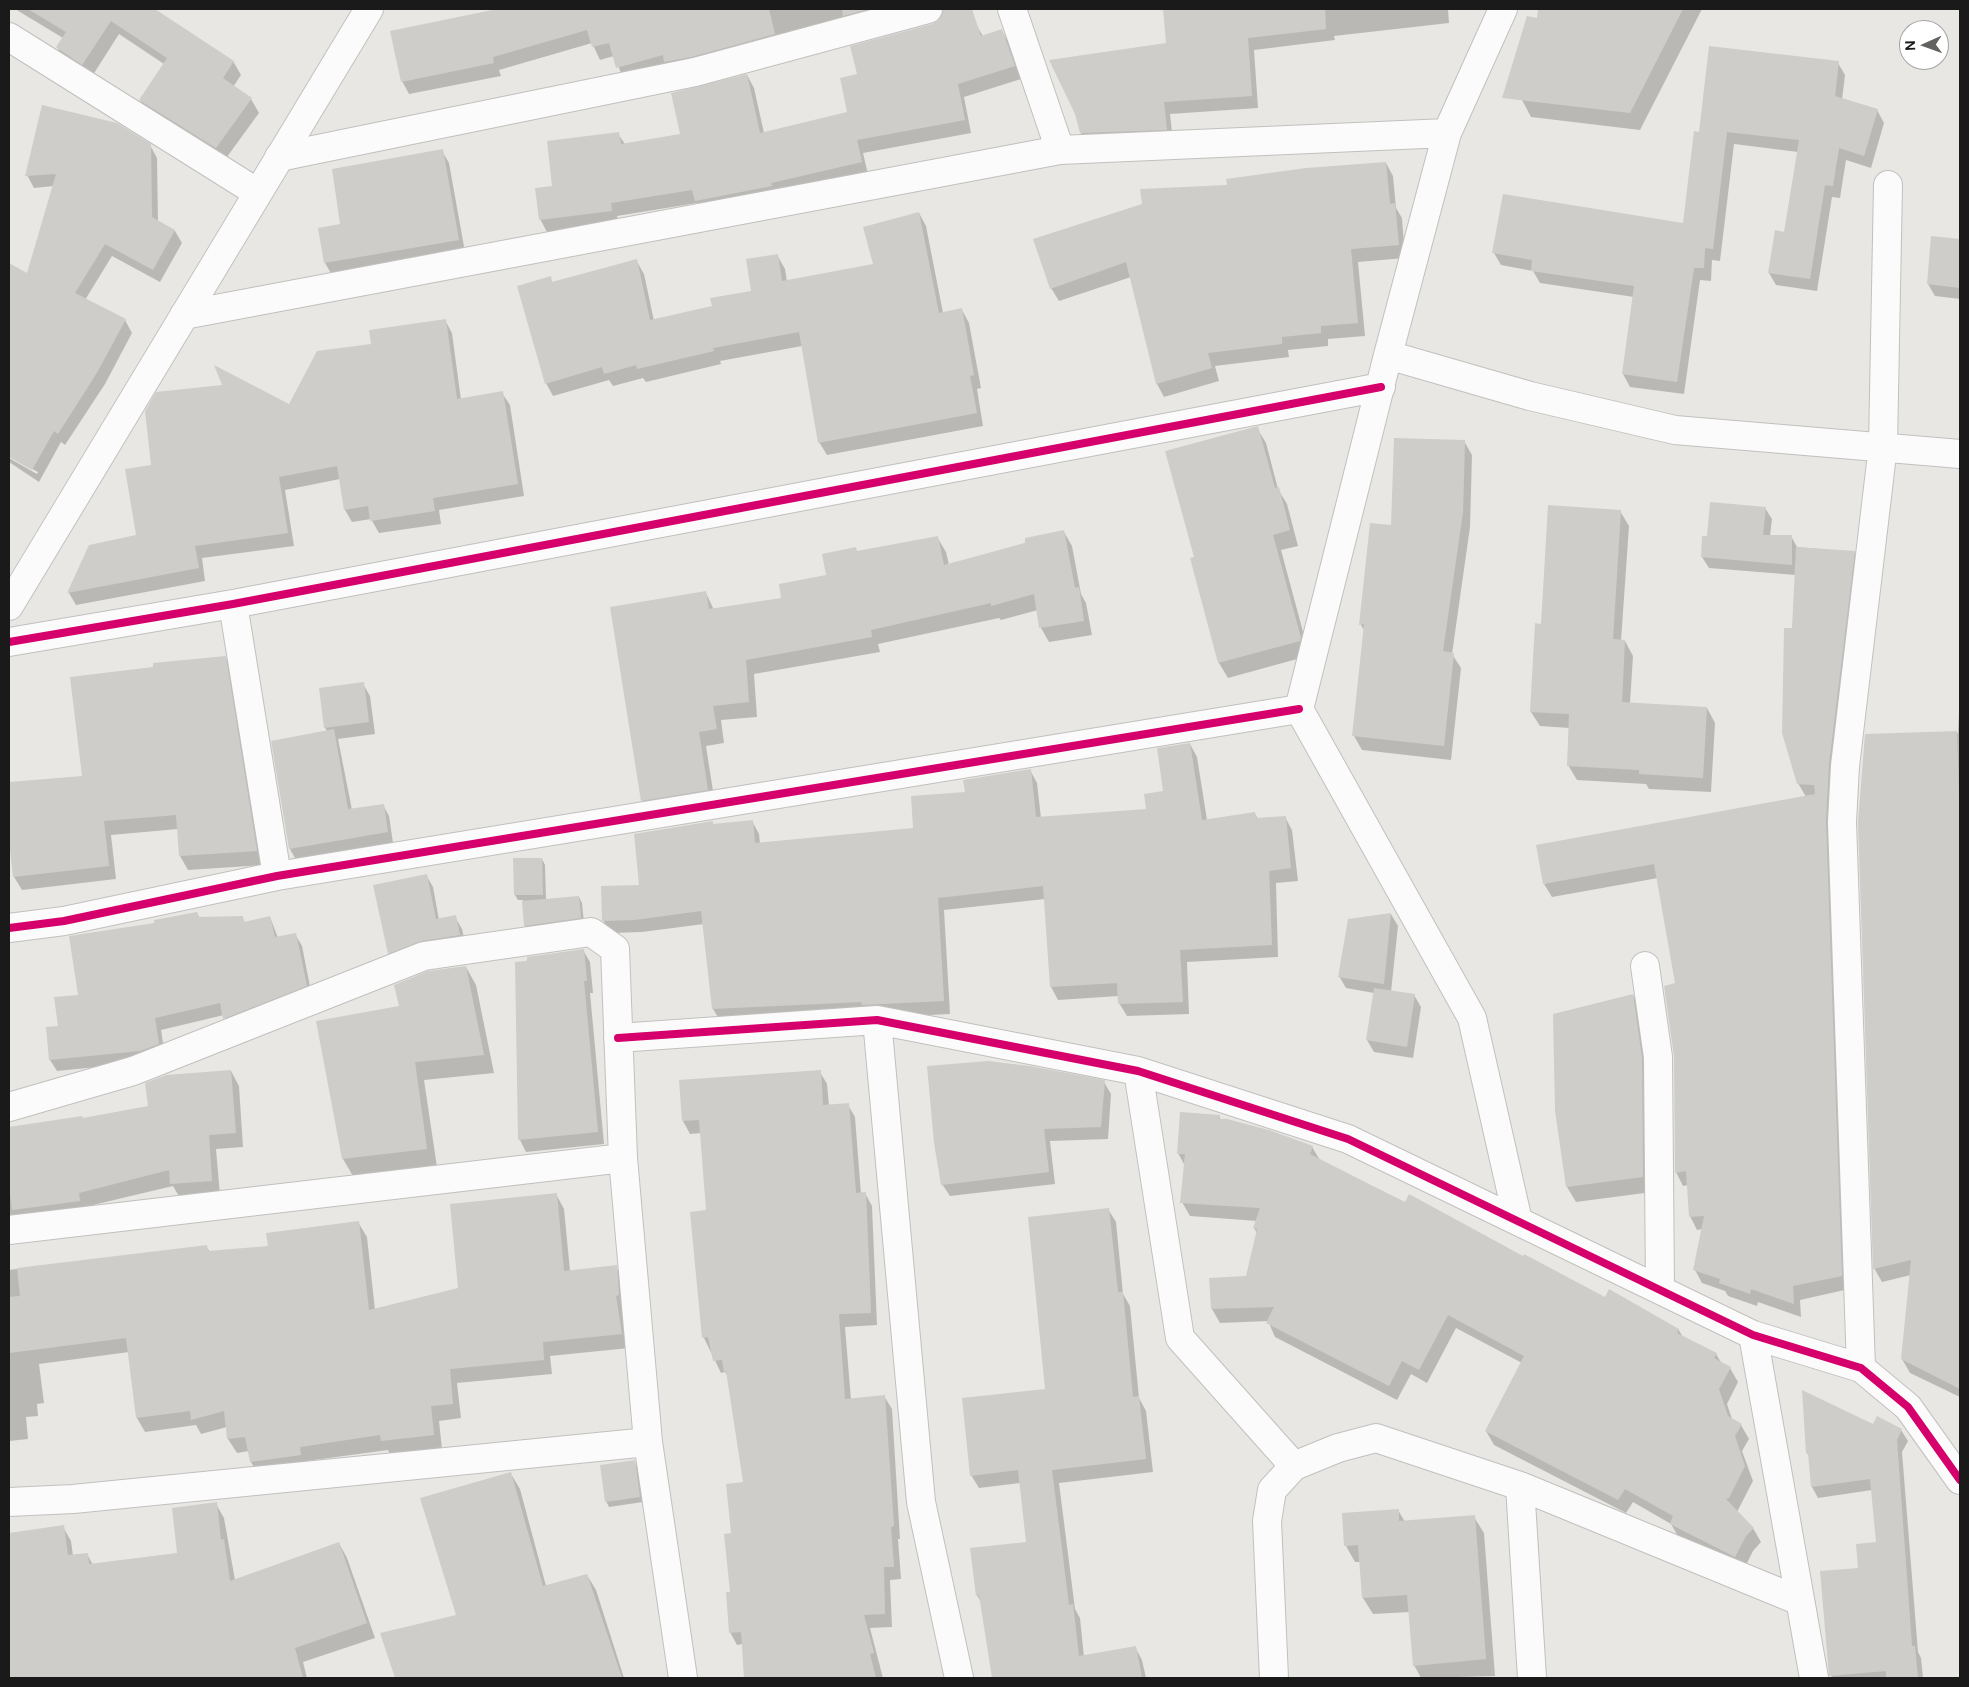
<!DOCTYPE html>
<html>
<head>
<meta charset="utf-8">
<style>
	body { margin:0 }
	#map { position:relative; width:1969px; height:1687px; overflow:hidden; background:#e9e7e3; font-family:"DM Sans",sans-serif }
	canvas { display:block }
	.frame { position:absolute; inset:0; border:10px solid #1a1a1a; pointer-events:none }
	.north { position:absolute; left:1899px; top:20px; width:50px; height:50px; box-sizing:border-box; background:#fff; border:1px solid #a3a3a3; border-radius:50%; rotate:268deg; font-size:14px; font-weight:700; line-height:20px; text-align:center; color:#1a1a1a }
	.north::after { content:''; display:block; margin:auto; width:18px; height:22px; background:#626260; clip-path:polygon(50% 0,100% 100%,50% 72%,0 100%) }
</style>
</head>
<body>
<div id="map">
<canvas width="1969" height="1687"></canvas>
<div class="frame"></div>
<div class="north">N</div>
</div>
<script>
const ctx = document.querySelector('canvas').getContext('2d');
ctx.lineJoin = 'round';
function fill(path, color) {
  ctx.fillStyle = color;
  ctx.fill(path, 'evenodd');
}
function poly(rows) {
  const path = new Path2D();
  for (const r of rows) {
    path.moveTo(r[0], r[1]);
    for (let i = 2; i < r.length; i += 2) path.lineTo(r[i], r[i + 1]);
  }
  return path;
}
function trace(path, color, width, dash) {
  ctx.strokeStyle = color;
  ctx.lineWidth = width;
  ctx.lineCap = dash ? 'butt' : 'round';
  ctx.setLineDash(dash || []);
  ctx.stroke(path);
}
fill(poly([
	[15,9,149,9,233,61,241,75,233,87,251,99,259,113,224,161,148,114,140,100,164,64,119,34,91,78,65,61,57,47,63,38],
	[503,9,922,9,624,80,614,56,600,60,592,43,499,70,501,76,409,94,402,81,392,32],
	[944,9,957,9,963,27,975,23,983,36,1002,31,1009,43,1021,79,964,97,971,133,863,153,868,174,703,213,697,203,617,216,619,223,547,232,540,219,553,187,618,134,625,144,682,135,747,75,754,88,764,133,849,113,859,75,940,21],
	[1164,9,1448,9,1449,23,1334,36,1335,40,1254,50,1258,108,1170,114,1173,141,1088,145,1081,133,1077,113,1168,44],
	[1540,9,1702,9,1640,130,1531,117,1522,100],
	[1838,63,1845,75,1842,100,1877,110,1884,123,1871,168,1846,160,1840,198,1832,197,1817,291,1776,285,1769,273,1785,233,1798,152,1734,144,1720,261,1712,260,1711,281,1700,280,1684,394,1630,387,1623,374,1634,297,1540,283,1533,271,1501,265,1494,253,1684,225,1700,133],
	[150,145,157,158,158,222,175,231,182,243,160,282,112,256,85,300,125,320,132,333,105,384,65,445,61,442,39,482,9,462,9,458,37,474,38,472,9,456,9,341,54,186,34,188,27,175],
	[442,151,449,163,465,252,332,275,325,263,342,225],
	[1386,163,1393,176,1396,208,1402,218,1405,258,1358,262,1365,336,1328,339,1328,346,1288,350,1289,357,1215,366,1219,381,1164,397,1157,384,1131,277,1059,301,1051,288,1229,187],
	[919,213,926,226,943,313,962,310,969,323,981,388,977,389,983,426,827,455,819,442,802,346,720,361,721,364,646,382,643,378,613,386,609,380,553,396,546,383,550,278,553,283,636,260,644,274,654,321,713,307,752,292,777,255,785,269,787,282,874,265],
	[1933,238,1960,241,1960,299,1935,296,1928,284],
	[445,320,452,333,461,400,502,393,510,405,524,496,439,510,441,524,379,533,371,519,352,522,345,510,340,479,285,490,294,546,202,558,205,581,76,605,69,593,90,546,137,536,152,466,289,405,372,345],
	[1257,428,1266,443,1278,489,1287,504,1298,546,1281,550,1309,654,1308,656,1228,678,1219,663,1192,559,1195,558],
	[1464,441,1472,455,1470,527,1452,654,1461,668,1451,760,1362,750,1354,736,1365,632,1361,625,1371,524,1392,527],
	[1765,508,1772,519,1770,536,1791,536,1797,547,1854,552,1862,565,1836,778,1849,1289,1800,1300,1801,1317,1758,1302,1757,1306,1728,1296,1725,1291,1702,1283,1695,1270,1703,1229,1697,1230,1690,1216,1688,1185,1683,1186,1676,1172,1676,984,1658,878,1552,897,1544,884,1806,797,1798,783,1793,629,1796,575,1709,568,1702,557,1708,537],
	[1620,511,1629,526,1621,641,1625,641,1633,656,1630,703,1707,708,1715,723,1711,792,1649,789,1646,784,1577,780,1568,765,1570,728,1540,726,1531,712,1542,625],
	[1064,532,1072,546,1081,594,1086,603,1092,635,1049,642,1041,628,1038,610,1001,620,999,618,878,644,880,652,754,674,757,717,721,720,724,743,706,746,715,804,651,815,642,800,706,593,714,610,783,599,827,576,858,552,937,537,946,552,949,565],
	[225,657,233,671,264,865,188,870,180,856,178,829,111,835,116,879,22,890,14,877,9,833,9,783,84,777],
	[363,684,370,696,375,734,338,739,352,810,383,805,389,816,393,843,296,860,290,849,272,742,327,732,325,727],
	[1960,689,1960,1397,1910,1373,1902,1359,1911,1275,1882,1282,1874,1268,1866,735,1958,733],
	[1190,744,1197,757,1207,820,1255,814,1258,819,1285,817,1292,830,1298,881,1276,883,1278,957,1187,962,1189,1014,1127,1016,1119,1003,1119,996,1058,1000,1051,987,1045,899,944,910,950,1014,870,1018,721,1022,713,1009,704,924,642,932,610,933,603,920,712,822,714,825,752,821,759,834,760,844,915,829,966,793,1030,770,1037,783,1041,818,1148,811,1164,793],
	[542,859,545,865,546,900,579,897,582,903,584,923,529,931,525,925,523,900,518,900,515,895],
	[426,875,433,887,439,920,455,917,462,929,466,947,396,965,389,953],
	[197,913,200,918,242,917,245,923,270,917,278,938,295,934,302,946,312,997,231,1029,224,1015,161,1030,165,1056,147,1062,57,1071,50,1060,59,1027,80,996,155,924],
	[1391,914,1398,926,1391,992,1414,995,1421,1007,1413,1058,1374,1052,1367,1040,1374,993,1346,988,1339,976],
	[583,950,590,962,593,993,590,993,604,1144,526,1152,520,1140,516,963],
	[466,967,476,985,494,1073,424,1080,437,1167,353,1176,343,1159,400,1007],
	[1633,995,1641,1010,1651,1075,1652,1192,1576,1202,1567,1187,1556,1111],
	[231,1071,239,1086,243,1147,216,1149,220,1195,180,1198,173,1186,9,1225,9,1128,82,1117,83,1119,149,1107],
	[820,1072,827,1084,829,1106,848,1105,855,1117,861,1194,865,1193,872,1206,877,1325,845,1327,851,1400,884,1396,892,1409,900,1539,898,1539,901,1579,890,1580,892,1627,870,1628,883,1678,745,1678,743,1644,737,1645,730,1632,732,1534,745,1483,728,1377,725,1372,721,1373,704,1338,691,1213,708,1211,701,1133,690,1134,683,1121,680,1082],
	[1104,1082,1111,1094,1108,1139,1050,1141,1055,1184,950,1196,942,1184],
	[1219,1116,1221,1120,1312,1147,1320,1160,1368,1185,1605,1299,1678,1329,1683,1337,1716,1354,1722,1364,1730,1368,1738,1382,1727,1404,1732,1419,1741,1425,1749,1439,1742,1451,1753,1481,1737,1512,1753,1528,1761,1542,1753,1551,1743,1571,1679,1538,1671,1524,1633,1502,1626,1513,1494,1445,1486,1431,1522,1363,1456,1328,1427,1383,1411,1374,1397,1400,1275,1337,1268,1321,1220,1323,1212,1309,1211,1279,1247,1277,1257,1233,1254,1228,1257,1221,1190,1216,1182,1202,1185,1166,1178,1153],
	[556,1194,564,1209,570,1271,616,1267,624,1281,629,1348,550,1356,552,1374,457,1383,461,1418,439,1421,442,1449,390,1455,388,1450,307,1461,308,1469,259,1476,251,1462,249,1451,237,1453,228,1439,227,1427,201,1434,196,1425,145,1432,137,1418,129,1352,39,1364,44,1403,37,1404,38,1416,26,1417,28,1439,9,1441,9,1270,206,1246,210,1252,270,1248,358,1222,367,1237,375,1310,460,1289],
	[1108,1209,1116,1222,1123,1294,1130,1306,1139,1398,1146,1411,1153,1472,1059,1483,1075,1609,1080,1618,1084,1657,1135,1647,1142,1660,1146,1678,994,1678,982,1604,977,1595,1027,1543,1020,1483,979,1488,971,1475,1047,1390],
	[1803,1392,1873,1426,1901,1430,1908,1441,1902,1452,1918,1652,1921,1658,1923,1678,1832,1678,1831,1675,1860,1569,1877,1543,1872,1490,1818,1498,1812,1487,1810,1458,1807,1453],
	[634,1461,637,1467,643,1502,609,1507,606,1501],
	[511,1474,520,1489,546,1586,587,1575,596,1590,624,1678,396,1678,382,1634,458,1616],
	[216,1504,224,1518,235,1580,339,1543,347,1558,375,1638,303,1662,307,1678,9,1678,9,1535,63,1527,71,1541,73,1556,87,1554,93,1565,179,1554],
	[1398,1510,1405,1522,1474,1517,1484,1533,1495,1676,1421,1678,1414,1665,1410,1612,1373,1614,1363,1598,1360,1562,1355,1562,1346,1546]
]), '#0003');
fill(poly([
	[28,9,155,9,234,61,223,78,252,98,216,148,139,100,167,58,111,21,82,65,56,47,66,32],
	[497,9,769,9,775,34,691,57,664,62,663,55,616,68,609,43,592,47,587,30,493,57,494,63,401,82,390,31],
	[842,9,869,9,843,16],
	[943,9,972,9,981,36,1002,29,1015,66,958,84,965,120,857,140,862,162,771,183,772,186,695,201,692,190,611,203,612,211,539,220,535,188,552,186,547,141,619,132,621,144,680,134,671,93,747,74,760,133,847,112,840,78,857,74,850,46,932,24,939,20],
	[1163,9,1325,9,1326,29,1248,38,1252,96,1164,102,1167,130,1080,133,1075,114,1049,60,1166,43],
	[1538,9,1683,9,1630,113,1502,98,1527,16,1537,18],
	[1709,46,1839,61,1835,96,1878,109,1864,156,1839,148,1833,186,1825,185,1810,279,1768,273,1775,230,1784,232,1799,140,1727,132,1713,249,1705,248,1704,268,1694,268,1677,382,1622,374,1634,286,1531,271,1532,260,1492,253,1503,194,1683,223,1694,131,1699,132],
	[42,105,117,123,151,144,152,217,175,230,153,270,105,244,75,293,126,319,98,371,58,434,54,431,32,470,9,457,9,263,27,273,56,174,25,176],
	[443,149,459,240,324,263,318,228,340,224,332,169],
	[1386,162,1390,204,1395,203,1399,245,1351,249,1358,323,1321,326,1321,333,1282,337,1282,344,1208,353,1212,368,1156,384,1126,262,1050,289,1033,239,1142,204,1140,189,1227,185,1226,179,1306,168],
	[919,212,939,313,962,308,974,375,970,376,977,413,818,443,799,332,713,348,714,351,637,369,636,365,604,374,602,367,545,384,517,286,551,276,552,282,637,259,650,320,712,306,710,298,751,291,746,259,778,254,782,281,873,264,863,227],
	[1931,236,1960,239,1960,288,1927,284],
	[446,319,457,399,503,391,518,484,433,498,435,511,370,521,368,506,344,510,337,466,279,477,288,533,195,546,199,568,67,593,89,545,136,535,125,469,151,465,145,411,156,392,222,385,214,365,289,404,317,351,371,344,369,330],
	[1258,426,1275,488,1279,487,1290,530,1273,535,1301,638,1300,641,1218,663,1190,558,1194,557,1165,451],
	[1394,438,1465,440,1463,512,1443,651,1454,653,1444,746,1352,736,1364,624,1359,625,1370,523,1391,525],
	[1710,502,1766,507,1763,535,1792,535,1792,565,1701,557,1702,536,1707,536],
	[1548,505,1621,510,1613,639,1625,640,1622,702,1707,707,1703,778,1639,774,1639,770,1567,766,1569,714,1530,712,1535,623,1541,624],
	[1064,530,1075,588,1079,587,1084,621,1039,628,1034,594,991,606,991,603,871,630,872,637,746,660,749,702,713,706,717,729,699,732,708,790,641,801,610,607,706,591,709,609,781,598,779,584,826,575,822,554,856,547,857,551,938,536,944,565,1025,543,1025,538],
	[1796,547,1855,551,1829,764,1826,821,1842,1276,1793,1286,1794,1304,1751,1289,1750,1294,1719,1283,1720,1279,1693,1270,1704,1216,1689,1217,1686,1171,1675,1173,1674,1057,1664,986,1675,983,1654,864,1543,884,1536,845,1815,794,1814,785,1797,784,1782,733,1784,628,1792,628],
	[226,656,257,851,179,856,176,815,104,821,109,866,13,877,9,841,9,782,82,776,70,677,153,667,153,663],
	[364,682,369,722,324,728,319,688],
	[334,729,348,809,384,804,388,832,289,849,271,741],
	[1957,731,1960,829,1960,1389,1901,1359,1911,1260,1873,1269,1858,822,1865,734],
	[1190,743,1202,820,1255,812,1256,818,1286,816,1291,868,1269,871,1272,945,1180,950,1183,1002,1118,1004,1117,983,1050,987,1043,886,938,898,944,1001,862,1005,861,1002,712,1009,701,911,634,920,602,921,601,886,639,885,634,834,713,821,713,824,753,820,755,843,913,828,911,796,965,792,963,780,1031,769,1036,817,1146,809,1144,794,1163,791,1157,748],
	[513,858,542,858,543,895,514,895],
	[427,874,436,919,456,915,460,935,422,941,388,954,373,885],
	[579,896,581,918,524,926,522,901],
	[197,912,199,917,243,916,244,922,270,916,275,937,296,933,307,986,223,1019,220,1003,155,1018,159,1044,140,1051,49,1060,46,1027,58,1026,54,997,78,995,69,936,154,923,154,920],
	[1391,913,1384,984,1338,977,1348,919],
	[584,949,587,981,584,981,598,1132,518,1140,515,962,527,961,527,957],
	[466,966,484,1055,415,1062,427,1149,342,1159,316,1021,399,1006,394,985,428,971],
	[1374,988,1415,994,1407,1047,1366,1040],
	[1633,994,1642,1058,1643,1177,1566,1187,1555,1111,1553,1014],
	[988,1061,1030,1066,1105,1080,1101,1127,1044,1129,1049,1172,941,1185,934,1143,927,1066],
	[231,1070,236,1133,209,1135,212,1181,170,1184,169,1170,79,1193,80,1201,12,1210,9,1185,9,1127,82,1116,83,1118,148,1106,145,1083,166,1075],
	[821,1070,823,1105,849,1103,856,1193,866,1192,871,1313,839,1314,845,1399,885,1395,894,1526,891,1527,894,1567,884,1567,885,1614,864,1615,874,1653,870,1654,876,1678,744,1678,741,1632,729,1633,726,1592,730,1592,724,1534,731,1533,726,1484,743,1482,726,1371,724,1372,722,1360,713,1361,708,1337,702,1338,690,1212,706,1210,699,1120,682,1121,679,1080],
	[1180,1112,1220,1115,1219,1119,1227,1119,1269,1130,1313,1146,1310,1154,1369,1184,1405,1202,1409,1194,1523,1256,1524,1254,1605,1297,1609,1289,1679,1329,1677,1333,1717,1353,1714,1358,1731,1367,1719,1389,1728,1416,1742,1424,1735,1436,1745,1466,1729,1498,1726,1499,1754,1528,1746,1536,1735,1557,1670,1524,1673,1516,1625,1489,1618,1500,1485,1431,1524,1356,1448,1315,1419,1370,1402,1361,1389,1386,1266,1323,1274,1307,1211,1309,1209,1278,1246,1276,1257,1229,1253,1228,1260,1208,1180,1203,1185,1154,1177,1154],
	[557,1193,564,1271,617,1265,619,1295,616,1296,622,1334,543,1342,544,1360,450,1369,453,1404,431,1406,434,1435,381,1441,380,1435,300,1447,301,1455,250,1462,245,1437,227,1439,224,1411,191,1420,190,1411,136,1418,126,1338,9,1353,9,1297,20,1296,17,1268,207,1245,208,1251,268,1246,266,1233,359,1221,369,1310,458,1288,450,1204],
	[1109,1208,1118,1292,1123,1292,1133,1397,1139,1396,1146,1459,1052,1470,1069,1605,1073,1604,1079,1656,1136,1646,1142,1678,992,1678,979,1595,976,1596,970,1548,1026,1542,1018,1470,970,1476,962,1398,1045,1389,1028,1217],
	[1802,1390,1873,1424,1877,1416,1902,1429,1897,1440,1912,1646,1915,1646,1918,1678,1886,1678,1886,1671,1829,1676,1820,1571,1858,1568,1856,1544,1876,1542,1870,1479,1811,1487,1808,1453,1806,1453],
	[635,1460,640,1497,605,1502,600,1465],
	[511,1472,543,1586,587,1574,622,1678,395,1678,380,1633,456,1615,420,1498],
	[217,1502,221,1540,224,1539,230,1581,339,1542,367,1623,295,1648,303,1678,9,1678,9,1533,64,1525,68,1555,88,1553,89,1564,177,1553,172,1508],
	[1399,1509,1399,1521,1475,1515,1486,1659,1413,1666,1407,1595,1362,1598,1358,1545,1344,1546,1342,1513]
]), '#cfcdca');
const street = poly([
	[1012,9,1060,150],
	[1503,9,1447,133,1388,355,1299,709,1472,1018,1518,1221],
	[9,37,258,193],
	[279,157,695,72,928,9],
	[184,315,1060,150,1447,133],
	[1388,355,1530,396,1675,430,1960,454],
	[233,604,277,876],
	[9,606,369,9],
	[9,642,233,604,1381,387],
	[9,928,64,921,277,876,1299,709],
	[1645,966,1658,1057,1660,1289],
	[877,1020,921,1502,959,1678],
	[618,1038,877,1020,1138,1071,1348,1139,1753,1335,1861,1368,1908,1407,1960,1480],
	[1138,1071,1180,1338,1294,1466],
	[9,1107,133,1071,424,956,591,932,615,949,623,1158],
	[9,1230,623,1158,648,1442,683,1678],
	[1753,1335,1814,1678],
	[1861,1368,1842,822,1845,766,1883,446,1888,185],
	[1520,1486,1532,1678],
	[9,1502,73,1499,648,1442],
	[1274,1678,1267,1521,1272,1490,1294,1466,1338,1448,1376,1438,1520,1486,1800,1601]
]);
trace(street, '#c1c0bf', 30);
trace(street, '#fcfbfb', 28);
trace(poly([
	[9,642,233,604,1381,387],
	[9,928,64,921,277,876,1299,709],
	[618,1038,877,1020,1138,1071,1348,1139,1753,1335,1861,1368,1908,1407,1960,1480]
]), '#d6006c', 8);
</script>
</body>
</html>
